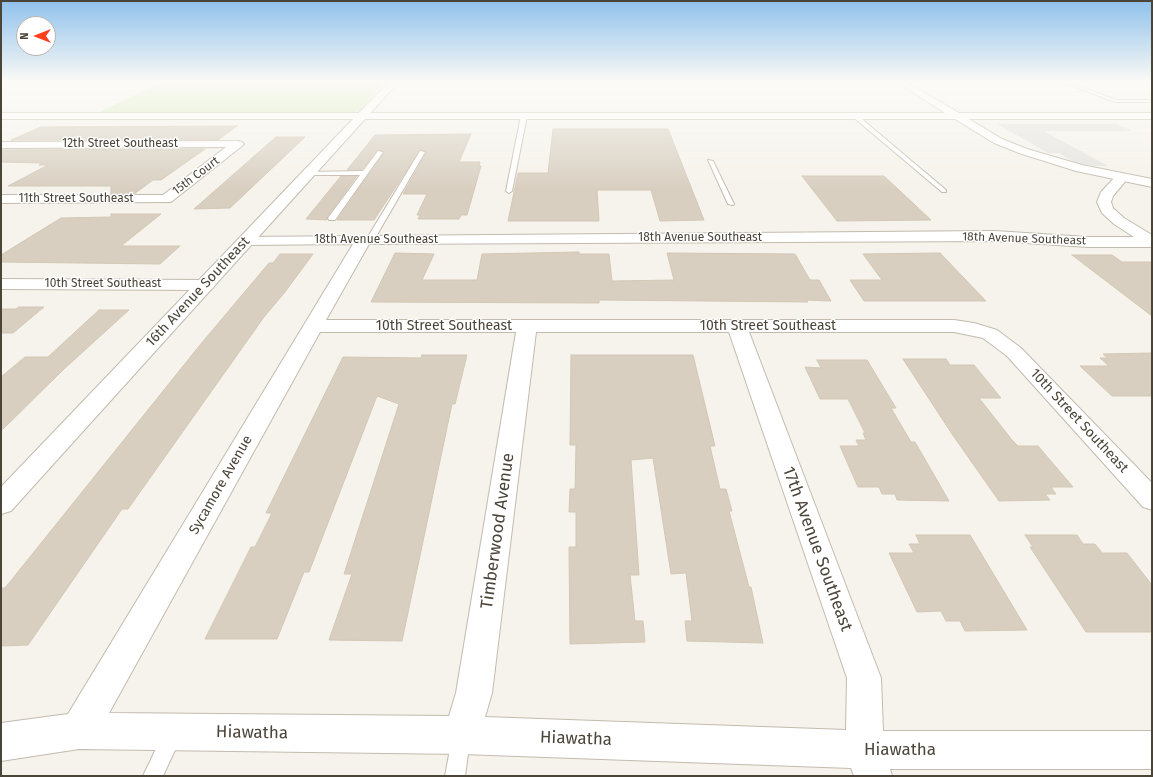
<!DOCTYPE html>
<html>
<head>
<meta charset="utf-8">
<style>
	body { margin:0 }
	#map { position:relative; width:1153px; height:777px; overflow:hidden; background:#f6f3ec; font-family:"Fira Sans",sans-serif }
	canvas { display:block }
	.frame { position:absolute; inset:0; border:2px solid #4b4439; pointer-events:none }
	.north { position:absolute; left:16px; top:16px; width:40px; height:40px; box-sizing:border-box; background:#fff; border:1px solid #b7b4b0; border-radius:50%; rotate:270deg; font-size:11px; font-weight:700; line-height:16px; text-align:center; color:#4b4439 }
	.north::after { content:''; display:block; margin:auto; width:14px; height:18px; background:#fc3f1d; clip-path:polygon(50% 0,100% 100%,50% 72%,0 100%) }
</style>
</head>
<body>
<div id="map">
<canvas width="1153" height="777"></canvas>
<div class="frame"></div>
<div class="north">N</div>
</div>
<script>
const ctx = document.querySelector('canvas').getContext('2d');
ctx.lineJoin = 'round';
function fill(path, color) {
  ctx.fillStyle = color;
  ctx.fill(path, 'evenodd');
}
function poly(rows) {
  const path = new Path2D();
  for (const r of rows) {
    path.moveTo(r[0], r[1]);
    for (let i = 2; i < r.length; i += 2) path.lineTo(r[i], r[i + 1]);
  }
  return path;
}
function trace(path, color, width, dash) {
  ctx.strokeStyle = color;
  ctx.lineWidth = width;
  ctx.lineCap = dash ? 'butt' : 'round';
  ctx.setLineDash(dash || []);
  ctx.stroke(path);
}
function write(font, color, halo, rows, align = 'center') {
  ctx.font = font + ' "Fira Sans",sans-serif';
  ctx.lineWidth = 3;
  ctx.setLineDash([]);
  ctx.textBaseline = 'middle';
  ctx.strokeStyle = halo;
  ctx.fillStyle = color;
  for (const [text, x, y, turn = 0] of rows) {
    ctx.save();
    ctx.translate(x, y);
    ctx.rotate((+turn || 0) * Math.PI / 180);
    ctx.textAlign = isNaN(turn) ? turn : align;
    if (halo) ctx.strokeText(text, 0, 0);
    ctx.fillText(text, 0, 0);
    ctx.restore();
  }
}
fill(poly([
	[164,81,385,81,360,111,343,114,97,113]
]), '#d2eab5');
fill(poly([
	[997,124,1117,124,1132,131,1044,131,1108,166,1096,166,1076,163,1059,153,1048,153]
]), '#e5e3e0');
const building = poly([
	[237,126,218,140,11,140,41,127,237,126],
	[553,129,668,129,704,220,660,221,651,190,597,190,599,221,508,221,518,173,548,173,553,129],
	[471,134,459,162,480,162,479,166,481,166,467,215,461,215,459,219,418,219,420,215,417,215,427,194,403,194,426,153,425,151,420,150,374,220,337,220,384,153,383,151,377,150,362,170,347,170,375,135,471,134],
	[276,137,305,137,230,208,194,209,276,137],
	[205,149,161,180,153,180,134,194,111,194,111,186,8,186,48,165,39,165,43,163,1,162,1,150,205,149],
	[341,176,357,176,327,217,327,220,306,219,341,176],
	[802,176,884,176,931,220,837,221,802,176],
	[111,214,161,214,121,246,180,246,160,264,1,262,1,255,61,218,111,217,111,214],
	[579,252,579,254,609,254,612,281,674,280,667,253,795,254,810,280,819,280,831,301,806,300,808,302,599,300,599,303,371,302,395,253,434,254,422,280,477,280,482,254,579,252],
	[940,253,986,301,864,301,850,280,882,280,863,254,940,253],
	[280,254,313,254,285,292,264,317,128,509,122,509,28,645,1,646,1,588,5,588,200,345,269,263,273,263,280,254],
	[1072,255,1112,255,1122,262,1152,262,1152,316,1072,255],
	[19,307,44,307,13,333,1,333,1,309,16,309,19,307],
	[99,310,129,310,64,369,1,431,1,377,25,357,48,357,99,310],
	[1152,353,1152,396,1112,396,1080,366,1109,366,1100,358,1108,358,1103,354,1152,353],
	[422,355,467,355,455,404,452,404,402,641,329,640,352,574,344,574,399,404,377,396,309,572,304,572,277,639,205,639,251,547,255,547,272,513,266,513,343,357,421,358,422,355],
	[571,355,693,355,715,446,710,446,720,489,726,489,732,511,729,511,749,587,751,587,763,643,687,641,685,621,692,621,686,573,671,574,653,458,631,460,639,575,630,575,635,621,643,621,645,642,570,644,569,547,576,547,576,512,569,512,570,489,575,489,576,445,570,445,571,355],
	[903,359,946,359,950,365,974,365,1001,398,979,398,1012,440,1018,446,1038,446,1073,487,1051,487,1056,494,1045,494,1050,500,999,501,952,434,903,359],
	[817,360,867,360,896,408,891,408,911,442,915,442,949,501,897,500,895,494,882,494,879,487,858,487,840,446,859,446,856,440,866,440,863,433,865,433,848,399,820,399,805,367,821,368,817,360],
	[916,535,970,535,1027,630,965,631,960,621,946,621,941,611,917,612,889,553,914,553,909,544,920,544,916,535],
	[1025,535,1077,535,1083,544,1095,544,1102,553,1127,553,1152,585,1152,632,1086,632,1030,547,1033,547,1025,535]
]);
fill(building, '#d8cfc1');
trace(building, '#d3c7b4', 1);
const service = poly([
	[1060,81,1065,81,1116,100,1150,100,1152,102,1115,102,1060,81],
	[524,114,527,116,512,191,509,193,506,191,521,116,524,114],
	[853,115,857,115,946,190,946,192,942,192,853,117,853,115],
	[378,151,383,152,335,220,329,220,328,218,360,175,309,175,307,174,307,172,363,171,378,151],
	[420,151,425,152,374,240,367,242,366,240,420,151],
	[708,160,713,161,734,204,733,205,728,204,708,160],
	[172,728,179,730,181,737,163,776,143,776,165,730,172,728],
	[461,730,468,732,470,739,465,776,445,776,452,739,454,732,461,730]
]);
const minor = poly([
	[390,81,399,81,366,118,358,118,357,116,358,114,390,81],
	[238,141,242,142,244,144,242,146,171,202,1,203,1,195,163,195,226,147,1,148,1,142,238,141],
	[1122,174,1128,178,1113,196,1111,202,1113,208,1124,218,1152,235,1152,247,1088,247,995,241,369,244,326,320,954,320,974,323,997,330,1021,348,1152,483,1152,510,1143,507,1007,356,983,338,954,332,749,332,881,678,883,731,1152,731,1152,769,890,769,892,776,854,776,851,768,462,754,79,749,1,761,1,723,68,714,353,244,247,245,242,243,239,240,242,237,995,231,1088,237,1134,237,1114,224,1102,213,1097,202,1101,192,1117,175,1122,174],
	[320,332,516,332,456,693,449,716,109,713,320,332],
	[536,332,729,332,847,678,846,730,485,717,492,693,536,332],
	[1,279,206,280,212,281,215,285,212,289,206,290,1,289,1,279]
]);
const tertiary = poly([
	[895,81,905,81,959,113,1152,113,1152,119,969,119,1002,139,1027,149,1082,165,1152,179,1152,187,1076,171,1019,153,994,143,955,119,365,119,11,511,1,514,1,487,353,119,1,119,1,113,945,113,895,81]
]);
trace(service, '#c2bbae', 2);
trace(minor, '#c2bbae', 2);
trace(tertiary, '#c2bbae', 2);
fill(service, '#fff');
fill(minor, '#fff');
fill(tertiary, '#fff');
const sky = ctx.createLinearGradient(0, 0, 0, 190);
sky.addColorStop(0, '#8fc1ec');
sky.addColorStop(0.43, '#fbfaf6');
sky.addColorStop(1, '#fbfaf600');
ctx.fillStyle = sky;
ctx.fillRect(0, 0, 1153, 190);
write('12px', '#4b4439', '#fff', [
	["12th Street Southeast",120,144],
	["15th Court",196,176,-37],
	["11th Street Southeast",76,199],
	["18th Avenue Southeast",700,238],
	["18th Avenue Southeast",1024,239,2],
	["18th Avenue Southeast",376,240],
	["10th Street Southeast",103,284]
]);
write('14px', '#4b4439', '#fff', [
	["16th Avenue Southeast",198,292,-47],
	["10th Street Southeast",444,326],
	["10th Street Southeast",768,326],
	["10th Street Southeast",1079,421,47],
	["Sycamore Avenue",221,485,-60]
]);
write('17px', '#4b4439', '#fff', [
	["Timberwood Avenue",498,531,-82],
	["17th Avenue Southeast",817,549,70],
	["Hiawatha",252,733,1],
	["Hiawatha",576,739,2],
	["Hiawatha",900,750]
]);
</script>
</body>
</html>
